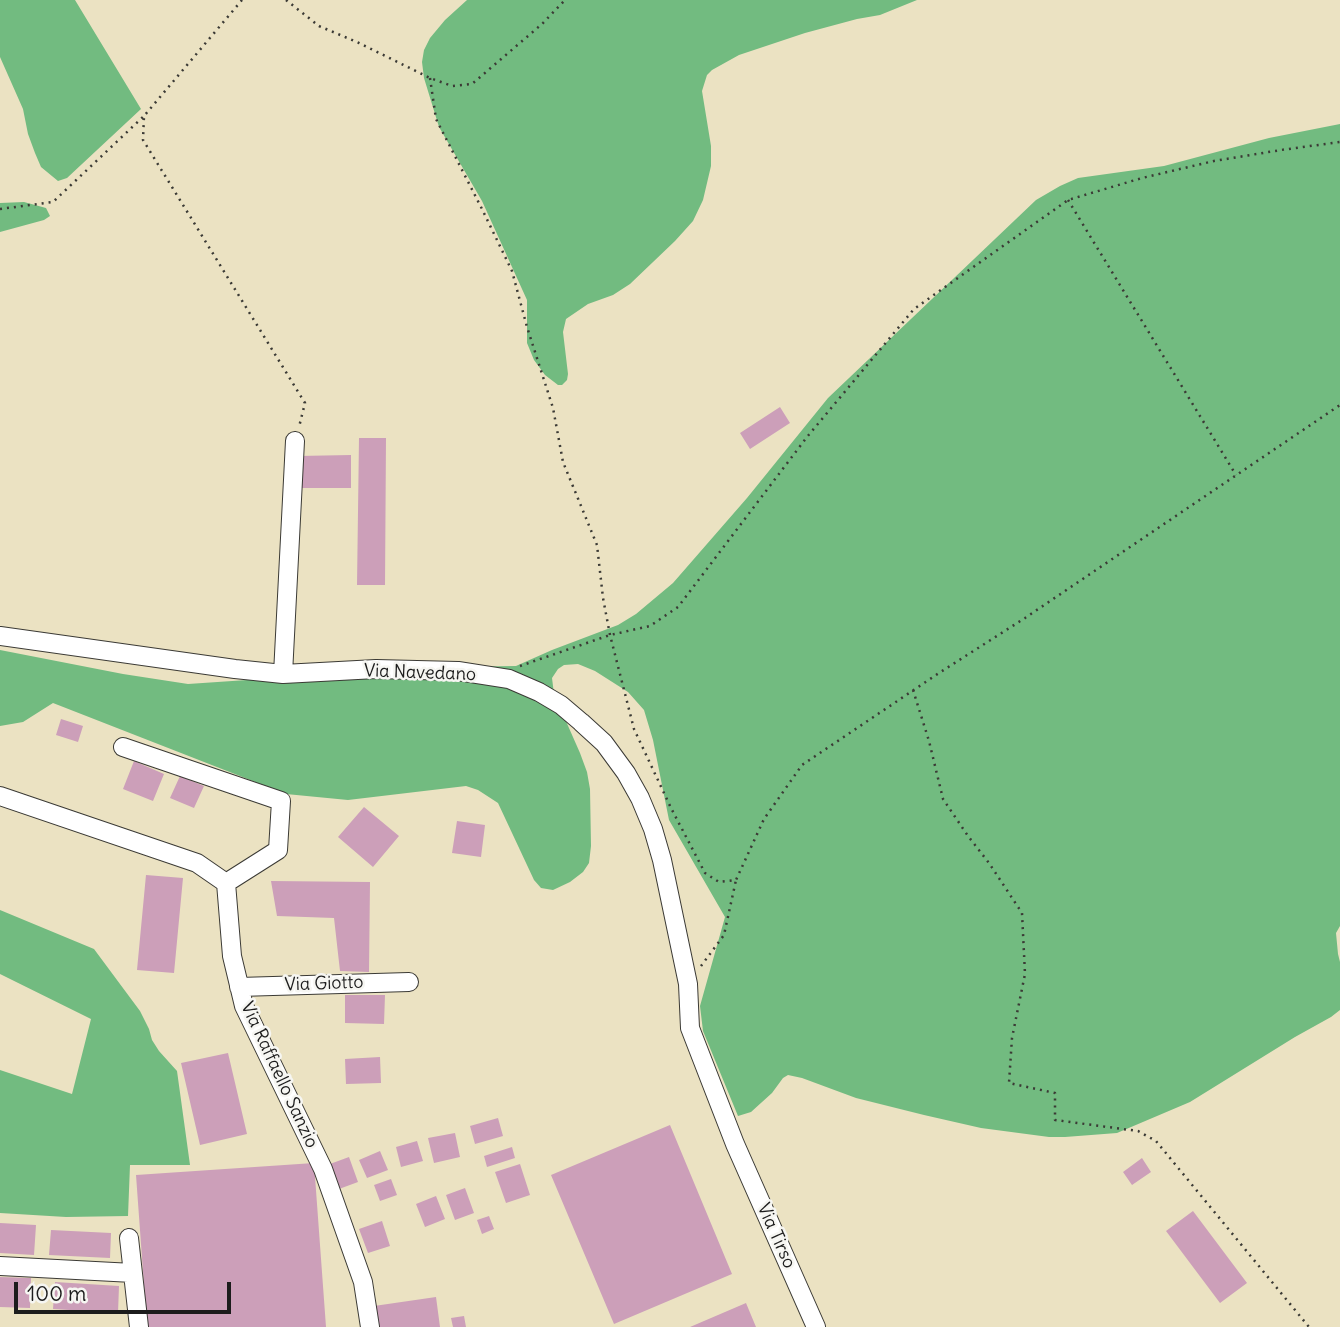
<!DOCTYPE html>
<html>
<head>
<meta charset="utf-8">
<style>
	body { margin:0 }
	#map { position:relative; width:1340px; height:1327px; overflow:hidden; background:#ebe2c2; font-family:Delius,sans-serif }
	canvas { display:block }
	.scale { position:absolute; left:14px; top:1282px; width:217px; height:32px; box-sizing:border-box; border:4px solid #1c1c1c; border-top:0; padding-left:9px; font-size:21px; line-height:24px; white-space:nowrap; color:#1c1c1c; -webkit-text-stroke:5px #f6f6f2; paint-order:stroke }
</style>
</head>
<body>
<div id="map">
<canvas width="1340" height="1327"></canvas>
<div class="scale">100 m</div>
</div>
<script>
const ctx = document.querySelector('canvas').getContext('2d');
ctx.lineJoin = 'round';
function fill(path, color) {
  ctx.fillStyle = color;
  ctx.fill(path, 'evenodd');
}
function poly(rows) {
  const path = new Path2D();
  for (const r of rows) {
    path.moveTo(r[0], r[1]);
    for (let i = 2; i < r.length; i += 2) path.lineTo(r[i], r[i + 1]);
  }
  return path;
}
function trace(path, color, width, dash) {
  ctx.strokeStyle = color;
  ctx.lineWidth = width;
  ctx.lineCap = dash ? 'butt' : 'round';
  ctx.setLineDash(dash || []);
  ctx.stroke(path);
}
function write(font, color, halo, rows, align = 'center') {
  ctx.font = font + ' Delius,sans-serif';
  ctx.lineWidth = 5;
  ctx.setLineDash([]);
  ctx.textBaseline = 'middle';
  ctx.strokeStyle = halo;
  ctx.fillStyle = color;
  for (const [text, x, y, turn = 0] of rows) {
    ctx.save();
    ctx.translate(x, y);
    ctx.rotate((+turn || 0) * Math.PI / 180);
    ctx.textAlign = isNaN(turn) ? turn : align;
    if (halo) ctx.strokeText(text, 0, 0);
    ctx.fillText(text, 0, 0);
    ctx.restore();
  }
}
fill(poly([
	[0,0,75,0,141,109,67,178,58,181,41,167,35,153,28,134,23,109,0,57],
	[467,0,917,0,880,15,857,19,805,33,739,55,712,70,707,75,702,91,711,146,711,166,703,200,693,221,675,241,630,284,613,295,588,304,566,319,563,332,568,374,567,380,562,385,558,385,545,375,534,360,527,343,527,300,482,201,439,127,424,78,422,62,424,50,430,38,445,20],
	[1340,124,1340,926,1336,933,1338,954,1340,962,1340,1010,1331,1017,1295,1037,1190,1102,1117,1133,1065,1137,1049,1137,981,1128,924,1115,856,1098,802,1078,788,1075,783,1078,772,1093,751,1112,738,1116,703,1031,700,1006,725,917,669,820,653,740,644,710,628,692,595,671,578,664,564,665,558,669,552,678,554,694,580,753,587,772,590,789,591,846,589,863,583,872,570,882,553,890,541,888,534,880,498,803,478,790,466,786,348,800,286,794,53,703,23,722,0,726,0,650,123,674,188,684,247,680,381,668,516,666,552,650,618,625,636,614,673,583,747,498,828,398,1036,200,1060,186,1078,178,1164,166,1269,138],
	[24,202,46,208,50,216,44,220,0,232,0,203],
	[0,910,94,949,140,1011,149,1029,152,1040,159,1051,177,1071,190,1165,130,1165,128,1216,66,1217,0,1213,0,1070,72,1094,91,1019,0,974]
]), '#72bb80');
fill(poly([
	[780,407,790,423,750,449,740,433],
	[359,438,386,438,385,585,357,585],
	[351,455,351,488,299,488,298,456],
	[61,719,83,726,78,742,56,735],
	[134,761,164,774,153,801,123,789],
	[180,776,204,786,194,808,170,798],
	[364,807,399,836,373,867,338,837],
	[457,821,485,825,481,857,452,853],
	[146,875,183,878,174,973,137,970],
	[271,881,370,882,369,972,340,971,334,918,277,916],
	[345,995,385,995,384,1024,345,1023],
	[228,1053,247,1134,200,1145,181,1063],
	[380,1057,381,1083,346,1084,345,1059],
	[498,1118,503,1136,475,1144,470,1126],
	[670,1125,732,1274,614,1324,551,1175],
	[455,1133,460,1157,434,1163,428,1138],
	[417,1141,423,1161,401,1167,396,1147],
	[512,1147,515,1158,487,1167,484,1156],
	[380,1151,388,1170,367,1178,359,1160],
	[349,1157,358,1182,339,1189,330,1164],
	[1142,1158,1151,1172,1132,1185,1123,1172],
	[314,1163,326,1327,147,1327,136,1175],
	[520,1164,530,1195,506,1203,495,1172],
	[391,1179,397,1195,380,1201,374,1185],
	[465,1188,474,1213,455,1220,446,1195],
	[436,1196,445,1219,425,1227,416,1204],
	[1193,1211,1247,1283,1220,1303,1166,1231],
	[489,1216,494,1229,482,1234,477,1220],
	[382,1221,390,1246,368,1253,359,1229],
	[0,1223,36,1225,34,1255,0,1253],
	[51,1230,111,1233,110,1258,49,1255],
	[0,1277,31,1278,30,1308,0,1307],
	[55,1282,119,1286,118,1313,53,1309],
	[436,1297,440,1327,377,1327,374,1306],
	[746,1303,756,1327,690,1327],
	[464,1316,466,1327,453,1327,451,1318]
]), '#cc9fb9');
const minor = poly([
	[0,636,235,669,283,674,376,669,458,671,509,679,539,692,561,705,581,722,604,743,626,773,640,798,653,829,662,860,688,984,690,1028,735,1144,816,1327],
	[283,674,295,441],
	[123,747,281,801,278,850,226,883,232,956,244,1006,323,1169,363,1282,370,1327],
	[0,796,197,863,226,883],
	[239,987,409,982],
	[129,1238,139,1327],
	[0,1266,133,1273]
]);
trace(minor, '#3b3a35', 20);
trace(poly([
	[242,0,144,116,143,140,305,403,299,427],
	[286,0,319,26,359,43,430,78,452,86,472,84,542,24,565,0],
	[430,78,436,119,482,209,512,271,527,327,553,408,563,462,597,545,603,598,610,635,634,729,671,808,705,873,719,882,736,880,764,819,802,765,939,673,1025,618,1340,405],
	[1068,200,1236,475],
	[0,209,53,202,144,116],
	[520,666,610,635,650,626,678,607,807,437,914,309,1068,200,1142,178,1214,161,1281,150,1340,142],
	[913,690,929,741,943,799,968,836,989,863,1022,913,1025,974,1012,1038,1009,1083,1055,1093,1055,1120,1138,1131,1156,1141,1309,1327],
	[701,966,724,935,736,880]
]), '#3b3a35', 2.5, [2, 5]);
trace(minor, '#fff', 18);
write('18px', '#1c1c1c', '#f6f6f2', [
	["Via Navedano",420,673,2],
	["Via Giotto",324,984,-2],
	["Via Raffaello Sanzio",279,1075,65],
	["Via Tirso",776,1236,66]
]);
</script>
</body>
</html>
